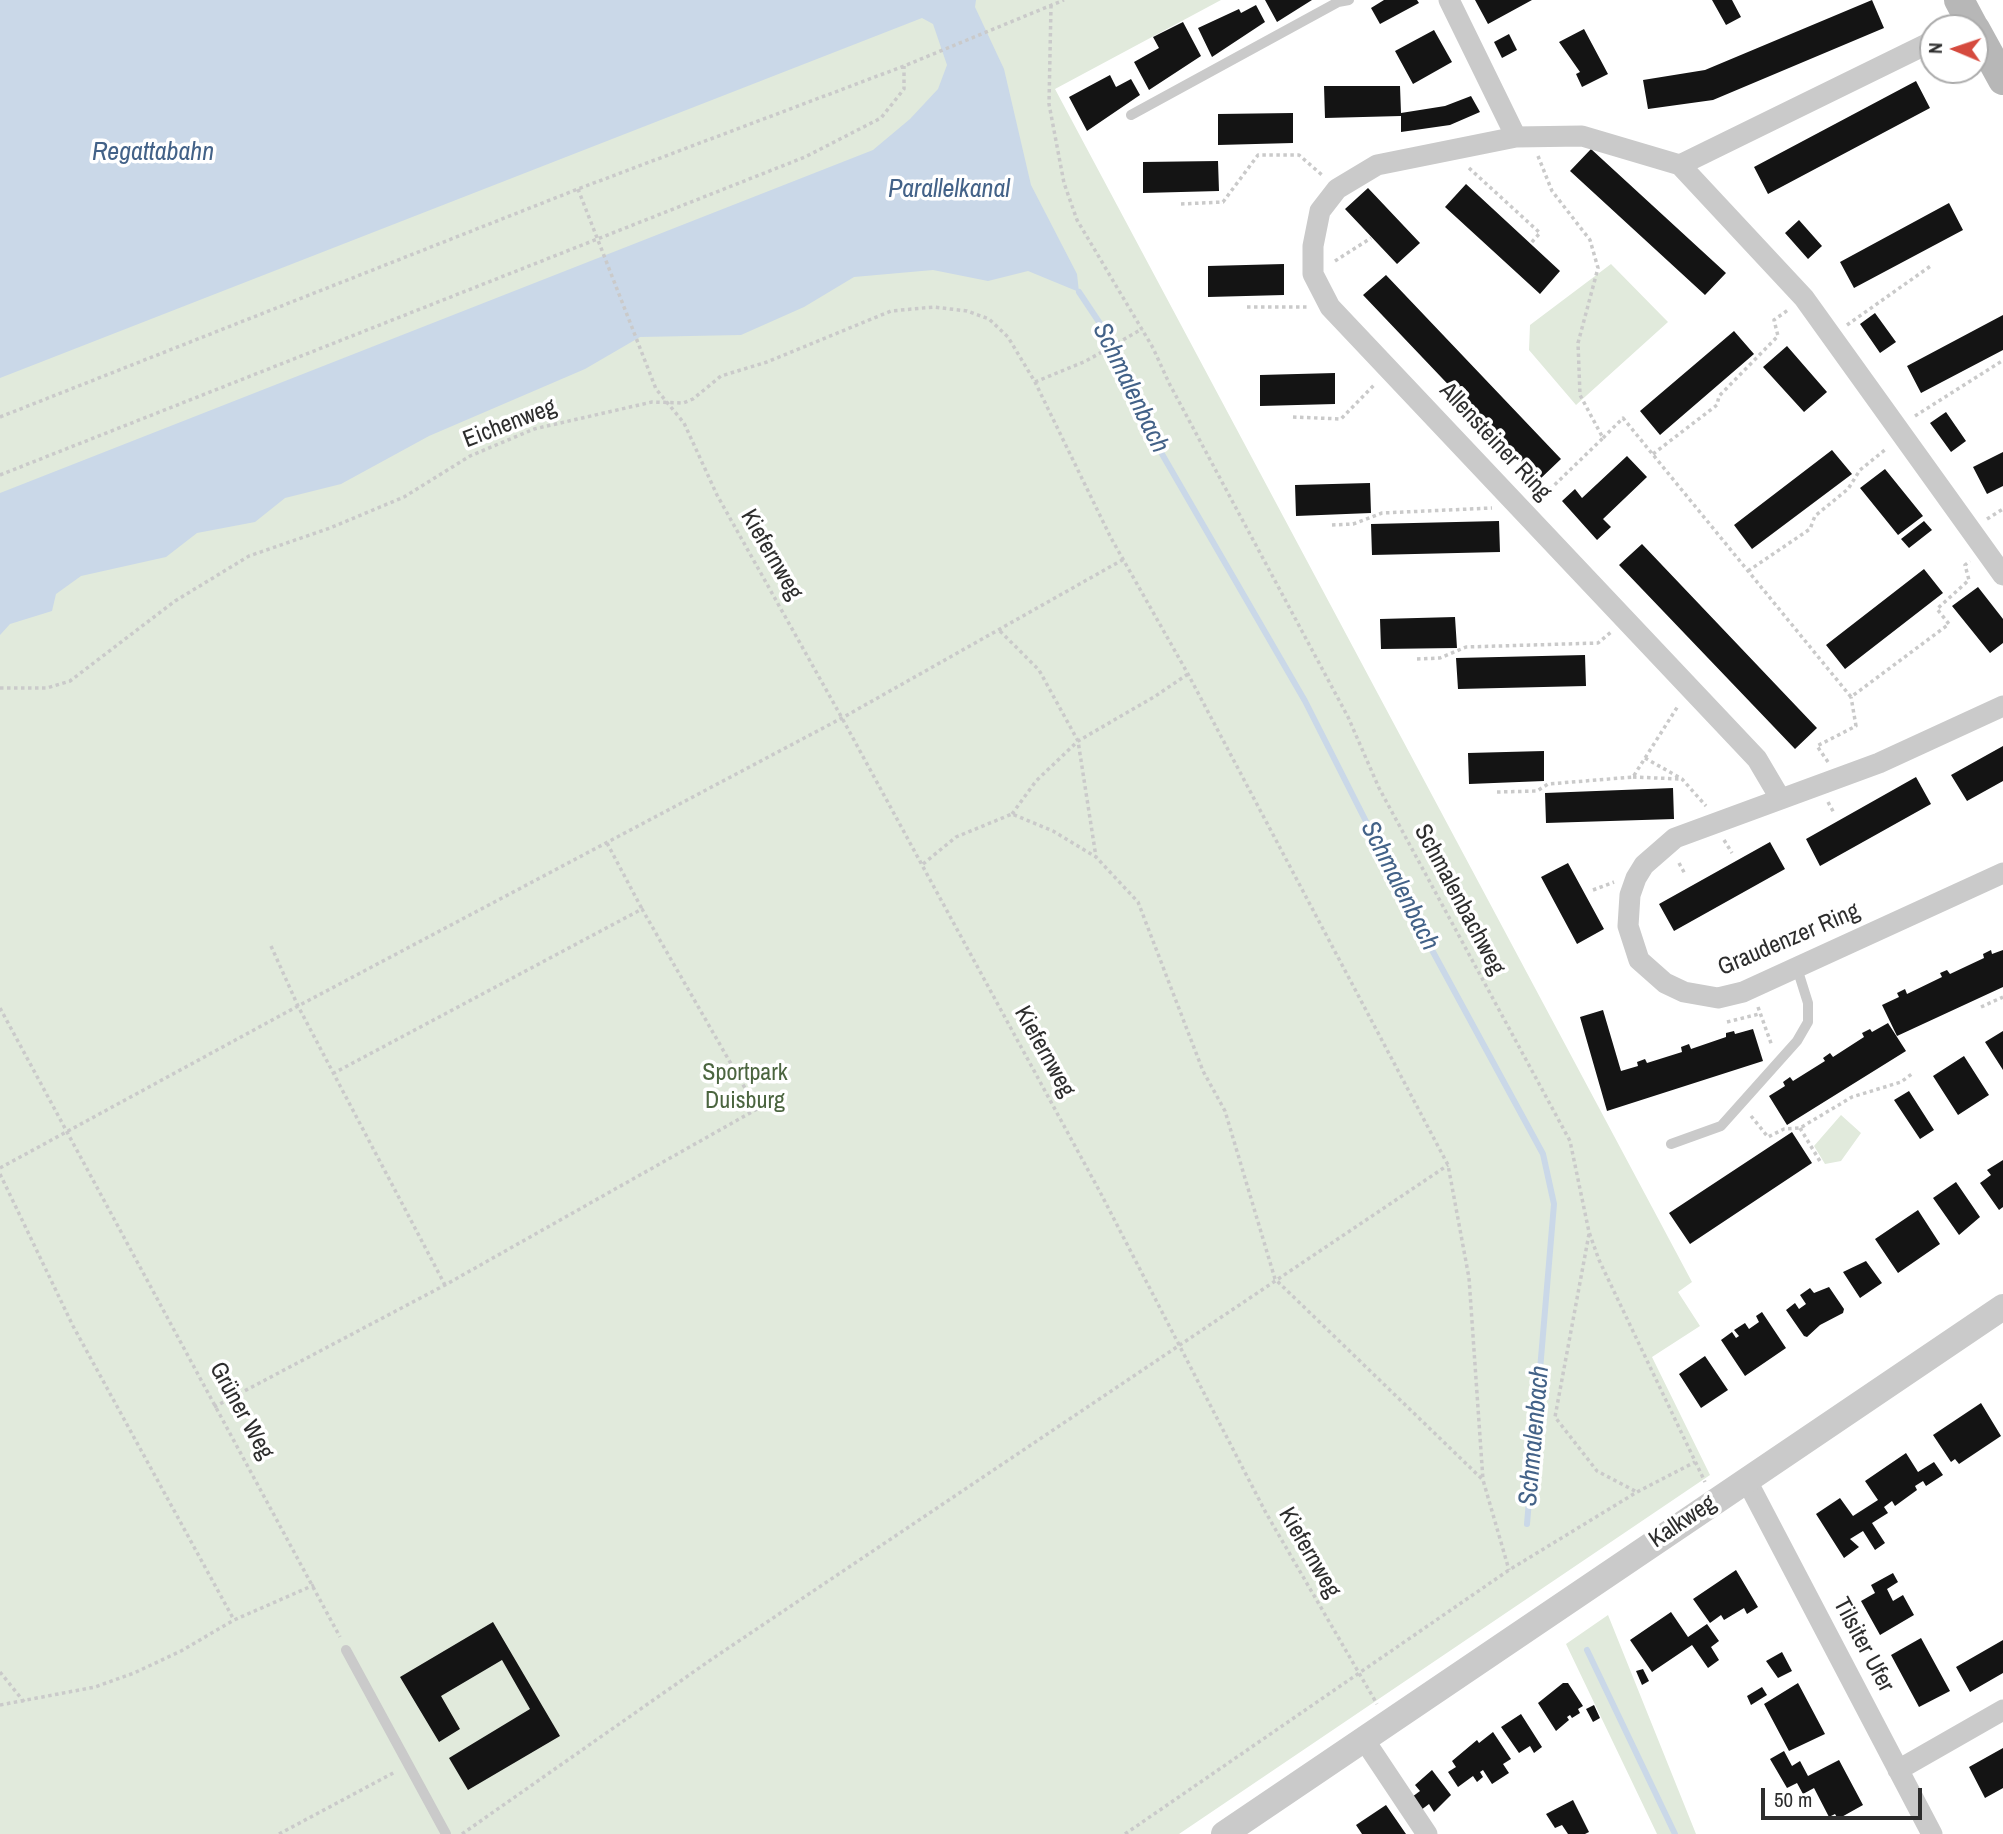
<!DOCTYPE html>
<html>
<head>
<meta charset="utf-8">
<style>
	body { margin:0 }
	#map { position:relative; width:2003px; height:1834px; overflow:hidden; background:#fff; font-family:"Archivo Narrow",sans-serif }
	canvas { display:block }
	.north { position:absolute; left:1919px; top:14px; width:70px; height:70px; box-sizing:border-box; background:#fff; border:2px solid #ababab; border-radius:50%; rotate:272deg; font-size:19px; font-weight:700; line-height:28px; text-align:center; color:#2d2d2d }
	.north::after { content:''; display:block; margin:auto; width:24px; height:32px; background:#d54a3e; clip-path:polygon(50% 0,100% 100%,50% 72%,0 100%) }
	.scale { position:absolute; left:1761px; top:1788px; width:161px; height:32px; box-sizing:border-box; border:4px solid #2d2d2d; border-top:0; padding-left:9px; font-size:21px; line-height:24px; white-space:nowrap; color:#2d2d2d; -webkit-text-stroke:5px #fff; paint-order:stroke }
</style>
</head>
<body>
<div id="map">
<canvas width="2003" height="1834"></canvas>
<div class="north">N</div>
<div class="scale">50 m</div>
</div>
<script>
const ctx = document.querySelector('canvas').getContext('2d');
ctx.lineJoin = 'round';
function fill(path, color) {
  ctx.fillStyle = color;
  ctx.fill(path, 'evenodd');
}
function poly(rows) {
  const path = new Path2D();
  for (const r of rows) {
    path.moveTo(r[0], r[1]);
    for (let i = 2; i < r.length; i += 2) path.lineTo(r[i], r[i + 1]);
  }
  return path;
}
function trace(path, color, width, dash) {
  ctx.strokeStyle = color;
  ctx.lineWidth = width;
  ctx.lineCap = dash ? 'butt' : 'round';
  ctx.setLineDash(dash || []);
  ctx.stroke(path);
}
function write(font, color, halo, rows, align = 'center') {
  ctx.font = font + ' "Archivo Narrow",sans-serif';
  ctx.lineWidth = 7;
  ctx.setLineDash([]);
  ctx.textBaseline = 'middle';
  ctx.strokeStyle = halo;
  ctx.fillStyle = color;
  for (const [text, x, y, turn = 0] of rows) {
    ctx.save();
    ctx.translate(x, y);
    ctx.rotate((+turn || 0) * Math.PI / 180);
    ctx.textAlign = isNaN(turn) ? turn : align;
    if (halo) ctx.strokeText(text, 0, 0);
    ctx.fillText(text, 0, 0);
    ctx.restore();
  }
}
fill(poly([
	[0,0,1221,0,1055,89,1692,1282,1678,1292,1700,1326,1652,1357,1710,1475,1179,1834,0,1834],
	[1611,264,1668,322,1576,405,1529,350,1530,325],
	[1841,1115,1861,1133,1841,1161,1825,1164,1814,1146],
	[1608,1615,1696,1834,1657,1834,1566,1644]
]), '#e1eadc');
fill(poly([
	[0,0,976,0,975,7,1004,69,1031,185,1077,274,1079,292,1028,271,988,281,933,270,854,277,804,307,741,335,640,337,585,369,429,436,341,484,285,498,255,522,197,533,166,557,81,576,56,594,52,611,10,624,0,635,0,493,873,150,910,119,938,89,947,65,933,24,922,18,0,378]
]), '#cad8e8');
trace(poly([
	[1079,292,1113,343,1162,454,1305,701,1420,928,1543,1154,1554,1204,1527,1524],
	[1587,1650,1675,1834]
]), '#cad8e8', 6);
fill(poly([
	[1265,0,1312,0,1277,22],
	[1384,0,1417,0,1419,3,1380,24,1371,8],
	[1475,0,1532,0,1488,24],
	[1712,0,1732,0,1741,17,1726,25],
	[1872,0,1884,28,1713,100,1648,109,1643,80,1705,70],
	[1256,5,1265,22,1212,57,1198,28,1239,9,1241,13],
	[1183,22,1201,56,1149,90,1134,62,1159,48,1153,37],
	[1584,29,1608,74,1582,87,1576,74,1580,72,1559,42],
	[1434,30,1452,62,1413,84,1395,51],
	[1509,34,1517,50,1502,58,1494,42],
	[1110,75,1116,87,1131,79,1140,95,1087,131,1069,97],
	[1916,81,1930,108,1768,194,1754,167],
	[1324,86,1400,86,1401,113,1445,106,1471,96,1480,112,1450,125,1401,132,1401,116,1325,118],
	[1293,113,1293,143,1218,145,1218,114],
	[1591,149,1726,273,1705,295,1570,171],
	[1218,161,1219,191,1143,193,1143,162],
	[1466,184,1560,271,1540,294,1445,207],
	[1368,188,1420,243,1397,264,1345,209],
	[1949,203,1963,230,1854,288,1840,262],
	[1799,220,1822,246,1808,259,1785,233],
	[1284,264,1284,295,1208,297,1208,266],
	[1386,275,1561,459,1539,480,1363,295],
	[1875,313,1896,342,1880,353,1860,324],
	[2003,315,2003,350,1921,393,1907,366],
	[1734,331,1754,354,1660,435,1640,411],
	[1787,346,1827,392,1804,412,1763,367],
	[1335,373,1335,404,1260,406,1260,375],
	[1946,412,1966,441,1951,452,1930,423],
	[1832,450,1852,474,1752,549,1734,525],
	[2003,452,2003,486,1987,494,1973,467],
	[1627,456,1647,477,1603,519,1611,527,1597,540,1562,501,1575,489,1582,498],
	[1885,469,1923,516,1898,535,1860,488],
	[1370,483,1371,513,1296,516,1295,485],
	[1499,521,1500,552,1372,555,1371,524],
	[1924,521,1932,530,1909,548,1901,539],
	[1642,544,1817,728,1795,749,1619,565],
	[1924,569,1943,593,1845,669,1826,645],
	[1978,587,2003,619,2003,643,1990,653,1952,606],
	[1455,617,1457,648,1381,649,1380,619],
	[1585,655,1586,686,1458,689,1456,658],
	[2003,746,2003,781,1967,801,1951,775],
	[1544,751,1544,781,1469,784,1468,753],
	[1916,777,1931,804,1820,866,1806,839],
	[1673,788,1674,819,1546,823,1545,793],
	[1770,842,1785,869,1674,931,1659,904],
	[1568,863,1604,929,1577,944,1541,877],
	[1991,950,1992,954,2003,950,2003,987,1897,1036,1882,1005,1899,997,1897,993,1905,989,1907,994,1942,977,1940,973,1947,970,1950,974,1984,958,1983,954],
	[1603,1010,1621,1071,1638,1066,1637,1062,1645,1059,1647,1063,1682,1052,1681,1047,1689,1044,1691,1049,1726,1037,1726,1033,1734,1031,1735,1034,1753,1029,1763,1061,1607,1111,1580,1017],
	[1888,1023,1906,1051,1787,1125,1769,1096,1785,1086,1783,1082,1790,1077,1793,1081,1825,1061,1823,1058,1830,1053,1833,1057,1864,1037,1862,1033,1870,1029,1872,1032],
	[2003,1031,2003,1070,1985,1042],
	[1964,1056,1989,1095,1958,1115,1933,1076],
	[1909,1091,1934,1130,1920,1139,1894,1100],
	[1792,1132,1812,1163,1690,1244,1669,1213],
	[2003,1160,2003,1207,1999,1210,1980,1183,1991,1175,1987,1170],
	[1956,1182,1980,1217,1959,1235,1933,1198],
	[1918,1210,1940,1244,1898,1273,1875,1239],
	[1866,1261,1882,1283,1860,1298,1843,1272],
	[1829,1287,1844,1309,1843,1313,1820,1325,1807,1337,1804,1336,1786,1310,1795,1303,1799,1309,1806,1304,1800,1295,1810,1288,1814,1293],
	[1762,1312,1786,1348,1745,1376,1721,1340,1732,1332,1736,1338,1739,1336,1734,1330,1745,1323,1749,1329,1759,1322,1756,1316],
	[1705,1356,1728,1390,1701,1408,1679,1374],
	[1981,1403,2001,1436,1959,1464,1955,1459,1951,1462,1933,1435],
	[1906,1453,1918,1472,1934,1462,1943,1475,1926,1486,1923,1481,1915,1486,1917,1490,1895,1506,1892,1501,1884,1507,1888,1513,1872,1523,1885,1543,1875,1550,1863,1531,1850,1539,1859,1547,1844,1558,1816,1514,1840,1498,1853,1516,1878,1500,1865,1481],
	[1736,1570,1758,1607,1747,1614,1744,1608,1724,1620,1721,1615,1710,1623,1693,1599],
	[1893,1573,1898,1582,1887,1589,1893,1601,1903,1595,1914,1615,1880,1635,1861,1601,1875,1593,1871,1585],
	[1671,1612,1688,1637,1707,1624,1719,1641,1711,1647,1719,1660,1708,1668,1692,1645,1652,1672,1630,1640],
	[493,1622,560,1736,468,1790,449,1758,530,1709,502,1660,441,1696,460,1729,439,1742,400,1677],
	[1921,1638,1950,1691,1919,1707,1891,1655],
	[2003,1640,2003,1673,1970,1692,1956,1667],
	[1782,1652,1792,1671,1778,1678,1766,1661],
	[1643,1669,1649,1681,1642,1685,1636,1671],
	[1563,1683,1568,1683,1583,1706,1578,1709,1580,1713,1572,1718,1570,1715,1567,1717,1569,1720,1556,1731,1538,1703],
	[1798,1683,1825,1734,1789,1751,1764,1704],
	[1762,1687,1767,1695,1751,1705,1747,1696],
	[1594,1705,1600,1718,1593,1722,1586,1709],
	[1521,1714,1542,1747,1534,1753,1530,1746,1519,1753,1501,1727],
	[1493,1732,1511,1759,1503,1764,1509,1773,1492,1784,1483,1770,1480,1772,1483,1777,1477,1782,1473,1776,1458,1787,1448,1772,1456,1767,1452,1761,1477,1740,1479,1743],
	[2003,1748,2003,1788,1985,1798,1969,1767],
	[1784,1751,1792,1766,1800,1761,1808,1776,1839,1760,1863,1805,1838,1819,1835,1814,1829,1817,1814,1788,1803,1794,1797,1783,1787,1788,1770,1759],
	[1432,1770,1451,1795,1434,1812,1429,1804,1421,1810,1412,1797,1420,1791,1415,1785],
	[1573,1800,1589,1832,1585,1834,1568,1834,1562,1825,1555,1828,1546,1814],
	[1386,1805,1406,1834,1362,1834,1356,1825]
]), '#141414');
trace(poly([
	[1051,5,1049,104,1064,183,1077,220,1153,348,1169,383,1348,717,1379,788,1570,1141,1589,1232,1599,1260,1705,1482],
	[1538,156,1552,191,1590,240,1598,268,1578,343,1580,395,1603,438,1540,499],
	[1469,168,1540,233,1531,243],
	[578,189,656,389,684,423,717,495,842,718,1100,1192,1266,1513,1377,1704],
	[1181,204,1223,202,1258,155,1299,155,1322,175],
	[1335,261,1371,238],
	[1247,307,1308,307],
	[1847,325,1932,265],
	[1035,382,1086,361,1142,329],
	[1915,416,2002,361],
	[0,417,578,189,904,66,1064,0],
	[1293,417,1341,419,1374,385],
	[1603,438,1623,418,1851,697,1949,624,1937,609,1969,580,1965,565,1970,561],
	[1653,454,1717,405,1719,396,1778,336,1774,320,1788,310],
	[0,475,805,157,881,118,904,89,904,66],
	[1987,519,2003,509],
	[1332,525,1353,524,1382,513,1492,508],
	[1748,571,1810,529,1815,516,1848,489,1860,470,1886,449],
	[1000,631,1039,670,1078,741,1096,857],
	[1417,659,1440,658,1466,647,1598,643,1611,632],
	[0,688,47,688,70,681,175,601,249,556,330,528,404,497,470,456,534,429,652,402,683,403,693,399,721,376,767,362,891,311,934,307,967,311,989,319,1008,337,1035,382,1111,538,1188,674,1448,1165,1469,1278,1483,1480],
	[1645,758,1682,779,1706,806],
	[1828,762,1817,746,1856,726,1851,697],
	[1633,777,1680,779],
	[1497,792,1537,791,1548,784,1633,777,1678,706],
	[1828,802,1834,813],
	[1012,814,1036,781,1078,741,1154,697,1188,674],
	[1724,840,1732,853],
	[607,843,642,909],
	[1679,863,1685,874],
	[923,864,956,837,1012,814,1053,831,1096,857,1138,902,1203,1071,1225,1111,1275,1279,1483,1480,1509,1570],
	[1593,890,1614,882],
	[271,946,298,1006,445,1285],
	[1758,1007,1772,1046],
	[1981,1007,2003,997],
	[0,1008,340,1637],
	[1727,1022,1759,1014],
	[1751,1116,1768,1137,1784,1129,1800,1128,1852,1097,1901,1082,1913,1073],
	[1800,1128,1821,1163],
	[0,1168,298,1006,842,718,1124,559],
	[0,1174,73,1326,234,1620],
	[1589,1234,1555,1417,1597,1471,1637,1492],
	[214,1407,445,1285,757,1109,642,909,334,1073],
	[0,1672,25,1703],
	[0,1705,95,1687,134,1673,181,1651,234,1620,314,1585],
	[279,1834,395,1772],
	[462,1834,712,1659,1448,1165],
	[1125,1834,1509,1570,1637,1492,1695,1462]
]), '#cacaca', 3.5, [3.5, 3.5]);
trace(poly([
	[1131,115,1338,2,1349,0],
	[1671,1144,1721,1126,1797,1041,1808,1022,1808,1003,1797,968],
	[346,1650,446,1834]
]), '#cacaca', 10);
trace(poly([
	[1449,0,1516,137],
	[1680,165,1933,41],
	[2003,706,1879,763,1675,838,1644,865,1636,878,1630,895,1628,926,1639,960,1665,983,1684,992,1718,998,1743,992,2003,873],
	[1780,798,1757,759,1330,307,1313,274,1313,246,1320,211,1337,189,1377,165,1516,137,1582,136,1680,165,1804,298,2003,575],
	[1747,1481,1932,1834],
	[1363,1738,1427,1834],
	[1898,1770,2003,1710]
]), '#cacaca', 21);
trace(poly([
	[1224,1834,2003,1307]
]), '#cacaca', 26);
trace(poly([
	[1959,0,1974,28],
	[1975,29,2003,80]
]), '#b7b7b7', 30);
write('24px', '#2d2d2d', '#fff', [
	["Eichenweg",510,424,-21],
	["Allensteiner Ring",1495,442,47],
	["Kiefernweg",771,555,60],
	["Schmalenbachweg",1459,900,62],
	["Graudenzer Ring",1789,940,-23],
	["Kiefernweg",1044,1052,61],
	["Grüner Weg",241,1411,61],
	["Kalkweg",1683,1522,-34],
	["Kiefernweg",1309,1553,60],
	["Tilsiter Ufer",1863,1645,62]
]);
write('24px', '#4b653f', '#fff', [
	["Sportpark",745,1074],
	["Duisburg",745,1102]
]);
write('italic 26px', '#436288', '#fff', [
	["Regattabahn",153,153],
	["Parallelkanal",949,190],
	["Schmalenbach",1130,388,64],
	["Schmalenbach",1399,886,63],
	["Schmalenbach",1535,1436,-85]
]);
</script>
</body>
</html>
